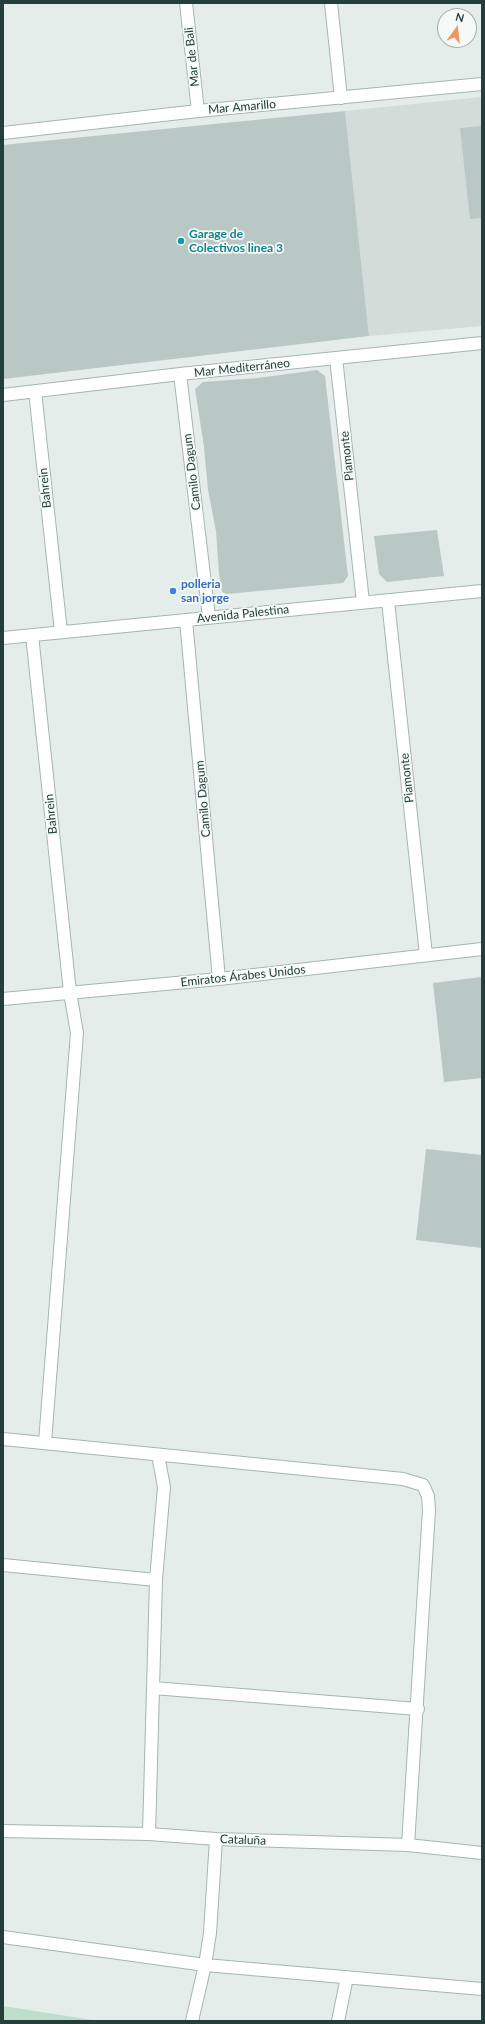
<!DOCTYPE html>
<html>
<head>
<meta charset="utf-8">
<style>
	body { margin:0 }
	#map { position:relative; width:485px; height:2024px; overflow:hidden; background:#e4edea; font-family:Lato,sans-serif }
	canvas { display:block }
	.frame { position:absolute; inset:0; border:4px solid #233f3b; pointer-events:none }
	.north { position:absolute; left:437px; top:8px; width:40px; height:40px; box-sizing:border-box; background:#f5faf8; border:1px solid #a1afac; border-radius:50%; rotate:15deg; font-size:11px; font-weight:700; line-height:16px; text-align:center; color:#233f3b }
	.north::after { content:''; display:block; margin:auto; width:14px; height:18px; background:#f1955e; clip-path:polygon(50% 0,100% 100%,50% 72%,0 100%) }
</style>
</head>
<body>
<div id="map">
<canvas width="485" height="2024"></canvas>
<div class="frame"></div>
<div class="north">N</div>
</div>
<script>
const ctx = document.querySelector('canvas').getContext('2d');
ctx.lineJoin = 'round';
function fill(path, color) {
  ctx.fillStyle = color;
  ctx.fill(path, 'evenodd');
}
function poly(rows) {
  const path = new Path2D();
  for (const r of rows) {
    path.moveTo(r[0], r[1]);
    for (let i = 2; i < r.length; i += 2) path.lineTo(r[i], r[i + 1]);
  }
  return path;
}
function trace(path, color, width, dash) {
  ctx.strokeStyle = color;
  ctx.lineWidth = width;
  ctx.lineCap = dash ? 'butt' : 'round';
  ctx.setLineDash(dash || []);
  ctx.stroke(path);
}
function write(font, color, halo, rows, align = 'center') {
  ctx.font = font + ' Lato,sans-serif';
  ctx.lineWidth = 3.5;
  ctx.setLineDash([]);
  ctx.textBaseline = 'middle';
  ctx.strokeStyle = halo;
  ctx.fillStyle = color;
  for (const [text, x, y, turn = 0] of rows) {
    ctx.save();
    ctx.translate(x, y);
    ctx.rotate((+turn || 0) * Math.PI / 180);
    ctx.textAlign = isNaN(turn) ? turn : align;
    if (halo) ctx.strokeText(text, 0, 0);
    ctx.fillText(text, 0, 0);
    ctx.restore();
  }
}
fill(poly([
	[482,97,482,326,369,336,345,111]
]), '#d2ddda');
fill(poly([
	[3,2006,99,2021,3,2021]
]), '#bddeca');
fill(poly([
	[345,111,369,336,3,379,3,145],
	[482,126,482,218,470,219,460,128],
	[317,370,325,376,348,576,343,583,227,594,222,592,219,574,216,531,208,490,204,447,195,389,203,382,258,378],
	[437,530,444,576,387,582,379,574,374,536],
	[482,977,482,1078,444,1082,433,983],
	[426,1149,482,1155,482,1248,416,1240]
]), '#b9c8c4');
const minor = poly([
	[186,3,198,111],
	[331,3,341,98],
	[3,133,198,111,482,84],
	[336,358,363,602],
	[180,374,209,617],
	[35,391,61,632],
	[3,395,180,374,482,343],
	[388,601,426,955],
	[186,620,219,979],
	[32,635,70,992,77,1033,45,1442],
	[3,638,482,591],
	[3,999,219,979,482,949],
	[3,1439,403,1479,423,1485,428,1496,429,1510,408,1845],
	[3,1565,156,1580],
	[153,1688,418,1709],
	[3,1831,149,1834,216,1839,408,1845,482,1853],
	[149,1834,156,1580,164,1487,158,1455],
	[3,1937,205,1965,482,1989],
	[192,2021,205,1965,210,1933,216,1839],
	[338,2021,347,1977]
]);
trace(minor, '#a6b5b2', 14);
trace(minor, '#fff', 12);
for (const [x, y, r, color] of [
	[181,241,4,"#0f9aa8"],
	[173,591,4,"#3f7fe0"]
]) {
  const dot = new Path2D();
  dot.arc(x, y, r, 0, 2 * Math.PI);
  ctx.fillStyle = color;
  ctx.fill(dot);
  trace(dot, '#f5faf8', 1.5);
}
write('12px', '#233f3b', '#f5faf8', [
	["Mar de Bali",192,57,-96],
	["Mar Amarillo",242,107,-5],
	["Mar Mediterráneo",242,368,-6],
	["Piamonte",347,456,-96],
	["Camilo Dagum",192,472,-97],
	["Bahrein",45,488,-96],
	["Avenida Palestina",243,614,-6],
	["Piamonte",407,778,-96],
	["Camilo Dagum",203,799,-95],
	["Bahrein",51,814,-96],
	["Emiratos Árabes Unidos",243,976,-6],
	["Cataluña",243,1840,2]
]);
write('bold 12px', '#0d838f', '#f5faf8', [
	["Garage de",189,234],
	["Colectivos linea 3",189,248]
], 'left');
write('bold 12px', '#366cbe', '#f5faf8', [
	["polleria",181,584],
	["san jorge",181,598]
], 'left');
</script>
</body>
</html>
